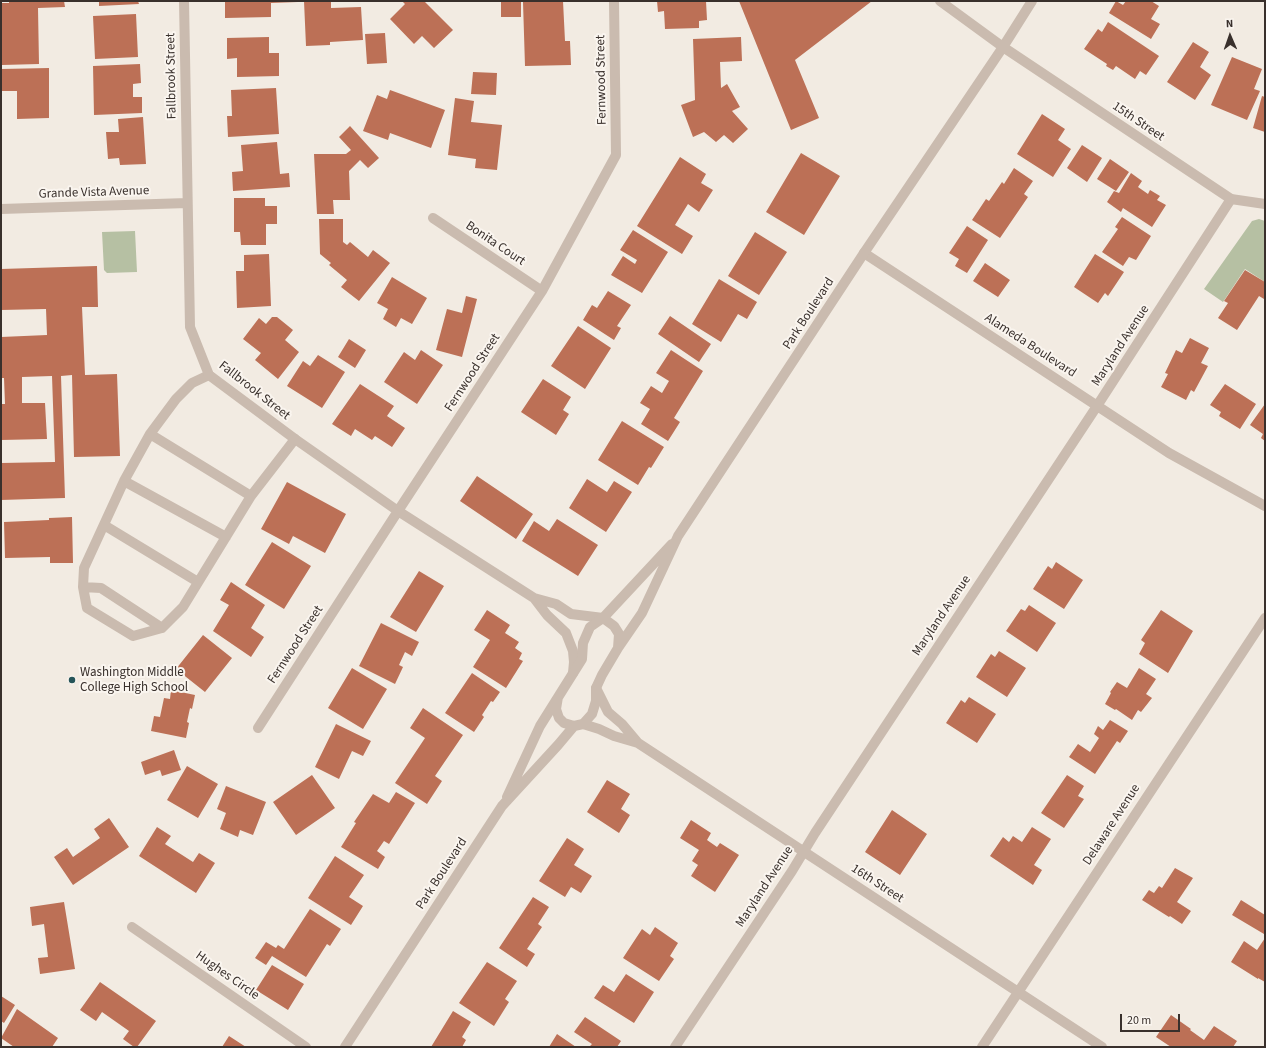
<!DOCTYPE html>
<html>
<head>
<meta charset="utf-8">
<style>
	body { margin:0 }
	#map { position:relative; width:1266px; height:1048px; overflow:hidden; background:#f2ebe2; font-family:"Source Sans 3",sans-serif }
	canvas { display:block }
	.frame { position:absolute; inset:0; border:2px solid #39302c; pointer-events:none }
	.north { position:absolute; left:1210px; top:16px; width:40px; height:40px; -webkit-text-stroke:3px #faf5ef; paint-order:stroke; rotate:358deg; font-size:11px; font-weight:700; line-height:16px; text-align:center; color:#39302c }
	.north::after { content:''; display:block; margin:auto; width:14px; height:18px; background:#39302c; clip-path:polygon(50% 0,100% 100%,50% 72%,0 100%) }
	.scale { position:absolute; left:1120px; top:1014px; width:60px; height:18px; box-sizing:border-box; border:2px solid #39302c; border-top:0; padding-left:5px; font-size:12px; line-height:14px; white-space:nowrap; color:#39302c; -webkit-text-stroke:3px #faf5ef; paint-order:stroke }
</style>
</head>
<body>
<div id="map">
<canvas width="1266" height="1048"></canvas>
<div class="frame"></div>
<div class="north">N</div>
<div class="scale">20 m</div>
</div>
<script>
const ctx = document.querySelector('canvas').getContext('2d');
ctx.lineJoin = 'round';
function fill(path, color) {
  ctx.fillStyle = color;
  ctx.fill(path, 'evenodd');
}
function poly(rows) {
  const path = new Path2D();
  for (const r of rows) {
    path.moveTo(r[0], r[1]);
    for (let i = 2; i < r.length; i += 2) path.lineTo(r[i], r[i + 1]);
  }
  return path;
}
function trace(path, color, width, dash) {
  ctx.strokeStyle = color;
  ctx.lineWidth = width;
  ctx.lineCap = dash ? 'butt' : 'round';
  ctx.setLineDash(dash || []);
  ctx.stroke(path);
}
function write(font, color, halo, rows, align = 'center') {
  ctx.font = font + ' "Source Sans 3",sans-serif';
  ctx.lineWidth = 4;
  ctx.setLineDash([]);
  ctx.textBaseline = 'middle';
  ctx.strokeStyle = halo;
  ctx.fillStyle = color;
  for (const [text, x, y, turn = 0] of rows) {
    ctx.save();
    ctx.translate(x, y);
    ctx.rotate((+turn || 0) * Math.PI / 180);
    ctx.textAlign = isNaN(turn) ? turn : align;
    if (halo) ctx.strokeText(text, 0, 0);
    ctx.fillText(text, 0, 0);
    ctx.restore();
  }
}
fill(poly([
	[1259,219,1265,221,1265,282,1245,269,1223,302,1204,289,1252,221],
	[135,231,137,272,107,273,104,270,102,232]
]), '#b6c0a3');
fill(poly([
	[9,1,64,1,65,7,38,8,39,64,2,65,1,3,9,3],
	[99,1,138,1,139,4,99,6],
	[225,1,298,1,298,2,271,3,271,17,225,18],
	[304,1,331,1,331,8,361,7,363,40,330,42,330,45,306,46],
	[402,1,424,1,453,30,434,48,422,36,414,44,390,19,405,4],
	[501,1,521,1,521,17,501,17],
	[533,1,563,1,565,41,570,41,571,65,525,66,523,2],
	[657,1,706,1,707,20,699,21,699,28,665,29,664,11,658,12],
	[739,1,872,1,795,60,819,118,791,130],
	[1116,1,1123,5,1126,1,1151,1,1159,6,1151,19,1160,24,1151,39,1109,13],
	[136,14,138,57,95,59,93,16],
	[1108,22,1159,56,1146,75,1140,71,1135,79,1116,66,1113,70,1106,66,1107,64,1084,49,1098,29,1102,32],
	[385,33,387,63,367,64,365,34],
	[269,37,269,53,279,53,279,76,237,77,237,58,227,59,227,38],
	[741,37,742,61,720,62,721,88,727,84,740,107,732,111,748,129,733,143,724,135,716,142,704,132,693,137,681,105,695,100,693,39],
	[1193,42,1209,52,1200,67,1211,75,1195,100,1167,82],
	[1232,57,1262,69,1254,89,1260,91,1247,120,1211,105],
	[140,64,141,83,133,84,133,97,142,97,142,113,94,115,93,66],
	[49,68,49,118,17,119,17,91,1,91,1,69],
	[473,72,497,73,496,95,471,94],
	[276,88,279,134,228,137,227,116,232,116,231,90],
	[390,90,445,110,431,148,390,133,388,140,363,131,377,95,387,99],
	[1262,96,1265,97,1265,132,1253,128],
	[455,98,474,101,471,122,502,125,497,170,475,168,476,159,448,155],
	[1042,114,1065,129,1058,140,1071,149,1053,177,1017,154],
	[143,117,146,164,120,165,119,158,108,159,106,132,119,132,118,119],
	[350,126,379,158,368,168,360,160,349,171,350,200,333,200,334,214,317,214,314,154,346,154,351,150,339,137],
	[277,142,280,174,289,173,290,187,233,191,232,172,243,171,241,145],
	[1082,145,1102,158,1087,182,1067,168],
	[801,153,840,176,804,235,766,212],
	[680,157,706,174,701,183,713,190,699,212,688,204,675,225,693,236,682,254,637,226],
	[1110,159,1129,172,1116,191,1097,179],
	[1014,168,1033,181,1024,194,1028,197,1000,238,972,220,986,199,989,201,1002,182,1004,184],
	[1131,173,1142,181,1138,187,1148,194,1150,190,1160,196,1157,200,1166,205,1152,227,1123,208,1121,212,1107,202,1114,191,1119,193],
	[234,198,265,198,265,206,277,206,277,224,266,224,266,245,241,245,240,232,234,232],
	[1122,217,1151,236,1136,260,1129,257,1123,266,1102,252,1118,229,1115,227],
	[319,219,343,219,343,242,347,245,350,242,368,257,373,250,390,263,359,301,341,287,347,280,329,265,331,263,320,254],
	[967,226,988,240,967,273,955,266,959,259,949,253],
	[633,230,668,252,642,293,611,275,623,256,635,264,637,260,620,250],
	[755,232,787,252,759,295,728,276],
	[269,254,271,306,237,308,236,271,244,271,244,255],
	[1095,254,1124,272,1108,296,1105,293,1098,303,1074,287],
	[985,263,1010,280,998,297,973,281],
	[97,266,98,307,82,307,85,375,117,374,120,456,74,457,72,375,61,376,65,498,1,500,1,463,55,462,52,376,22,377,22,403,45,403,47,439,1,440,1,404,5,404,4,378,1,378,1,337,47,335,46,309,1,310,1,269],
	[1245,270,1265,282,1265,298,1264,299,1259,296,1237,330,1218,318,1228,303,1224,301],
	[392,277,427,298,412,324,401,318,396,327,383,319,388,309,377,303],
	[719,279,757,302,747,319,738,314,721,342,692,324],
	[608,291,631,305,617,326,621,328,614,340,583,320,592,305,597,308],
	[466,296,477,299,462,357,436,350,447,309,462,313],
	[670,316,711,344,699,362,658,334],
	[272,317,277,317,293,330,285,340,299,352,278,379,255,360,261,353,243,339,259,318,266,324],
	[578,326,611,348,585,389,551,366],
	[1190,338,1209,348,1201,363,1208,366,1194,392,1191,390,1186,400,1161,387,1168,374,1165,373,1176,350,1182,353],
	[349,339,366,350,355,368,338,357],
	[421,350,443,365,417,404,384,382,404,352,415,360],
	[671,350,703,371,674,418,680,422,668,441,641,424,650,409,640,403,651,386,662,393,669,381,656,373],
	[318,355,345,372,322,408,287,386,303,361,310,366],
	[543,379,571,397,563,410,569,414,556,435,521,412],
	[360,384,394,406,387,416,405,428,392,447,375,436,372,440,355,429,351,436,332,424],
	[1225,384,1256,404,1240,429,1219,416,1221,412,1210,405],
	[1265,404,1265,441,1261,438,1263,434,1250,425],
	[622,421,664,447,651,468,649,467,638,485,598,460],
	[477,476,533,514,516,539,460,501],
	[587,479,607,492,614,481,632,492,606,532,569,508],
	[287,482,346,514,325,553,293,536,289,544,261,529],
	[72,517,73,563,50,563,50,557,5,558,4,522,49,520,49,518],
	[557,519,598,545,578,576,522,541,534,521,549,531],
	[272,542,311,566,284,609,245,585],
	[1056,562,1083,580,1064,609,1033,589,1048,566,1052,569],
	[419,571,444,586,416,632,390,617],
	[231,582,265,605,251,628,264,637,251,657,213,631,229,605,220,600],
	[1029,605,1056,623,1037,652,1006,631,1021,609,1025,611],
	[487,610,510,625,505,633,519,642,515,648,522,653,519,659,523,661,506,688,473,667,490,640,474,630],
	[1161,610,1193,631,1168,673,1139,654,1145,643,1141,640],
	[381,623,419,642,412,656,405,652,399,665,403,667,395,684,359,666],
	[203,635,232,658,205,692,176,669],
	[999,651,1026,668,1007,697,976,677,991,654,995,657],
	[352,668,387,689,363,729,328,708],
	[1139,668,1156,679,1146,694,1152,698,1141,712,1138,710,1132,720,1116,709,1115,710,1105,704,1111,693,1110,692,1117,682,1127,688],
	[472,673,500,692,493,702,491,701,482,715,484,717,474,732,445,713],
	[171,690,195,695,192,709,190,708,187,722,189,723,186,738,151,731,154,716,160,717,164,698,170,699],
	[969,697,996,714,977,743,946,723,961,700,965,703],
	[423,708,463,735,435,776,442,781,427,804,395,783,425,738,410,728],
	[1110,720,1128,731,1120,743,1117,741,1095,774,1069,757,1078,744,1090,752,1099,738,1094,734,1098,726,1103,730],
	[336,724,371,741,363,756,352,751,339,779,315,767],
	[174,750,181,770,162,776,160,770,145,775,141,762],
	[187,766,218,784,198,818,167,800],
	[312,775,335,808,296,835,273,802],
	[1067,775,1084,786,1078,796,1084,799,1064,828,1041,813],
	[607,780,630,794,621,809,630,815,619,833,587,812],
	[226,786,266,802,253,835,240,830,238,837,220,829,226,813,217,809],
	[396,792,415,803,389,844,384,841,377,851,385,857,378,869,341,847,356,823,354,822,373,794,389,803],
	[892,810,927,834,900,875,865,852],
	[109,818,129,847,73,885,54,857,67,848,73,857,100,838,94,829],
	[691,820,711,833,707,840,717,847,720,843,739,855,715,892,691,876,698,865,692,861,699,850,680,838],
	[157,827,171,836,165,844,193,862,199,853,215,863,196,893,139,856],
	[1032,827,1051,839,1034,865,1042,870,1033,885,990,856,1003,837,1009,842,1013,836,1022,842],
	[567,838,584,849,574,865,592,876,581,893,571,887,565,897,539,881],
	[335,856,364,875,349,897,363,906,351,925,308,898],
	[1175,868,1193,878,1177,902,1191,911,1182,924,1170,916,1169,917,1142,900,1149,890,1154,893,1159,886,1162,888],
	[533,897,549,907,538,924,542,927,527,949,535,954,527,967,499,948],
	[1241,900,1265,915,1265,932,1264,934,1232,915],
	[64,902,75,969,40,974,38,958,48,957,44,924,32,926,30,907],
	[310,909,341,929,330,946,327,944,306,977,272,956,266,965,255,958,266,942,276,948,278,945,284,949],
	[655,927,678,943,670,956,674,959,659,981,623,958,642,929,650,935],
	[1265,938,1265,982,1258,978,1258,979,1231,962,1244,941,1257,950],
	[487,962,517,981,505,999,509,1002,494,1026,459,1003],
	[272,965,304,984,288,1010,256,990],
	[626,974,654,992,634,1023,594,998,603,985,614,992],
	[100,982,156,1021,137,1047,134,1047,123,1039,129,1031,102,1012,96,1021,80,1010],
	[1,996,15,1005,4,1023,1,1021],
	[17,1009,58,1038,52,1047,14,1047,1,1038],
	[453,1011,471,1022,462,1037,466,1040,462,1047,431,1047],
	[1171,1015,1191,1029,1190,1030,1204,1040,1214,1026,1237,1041,1233,1047,1171,1047,1156,1037],
	[585,1017,621,1041,617,1047,589,1047,592,1044,574,1032],
	[557,1034,576,1047,549,1047],
	[229,1036,246,1047,222,1047]
]), '#bc7056');
trace(poly([
	[209,375,192,383,176,399,150,434,124,481,84,568,83,587,87,608,133,636,162,628,183,607,251,496,295,439],
	[150,434,251,496],
	[124,481,226,537],
	[104,525,198,582],
	[83,587,101,588,162,628]
]), '#cabbaf', 10);
trace(poly([
	[184,1,190,327,209,375,295,439,398,511,534,598,556,604,571,614,603,618],
	[1,209,187,203],
	[433,218,542,291],
	[864,253,1169,453,1265,506],
	[534,598,547,615,566,633,573,651,574,662,573,673],
	[596,688,608,712,622,724,638,743,1102,1047],
	[583,724,599,729,614,736,638,743],
	[258,728,398,511,542,291,616,155,614,1],
	[132,927,306,1047],
	[675,1047,792,871,815,833,1097,406,1231,199],
	[982,1047,1265,618]
]), '#cabbaf', 10);
trace(poly([
	[940,1,1003,47,1231,199,1265,204],
	[603,618,614,626,619,634,618,648],
	[558,697,556,709,559,718,564,723,574,726,583,724,592,714,596,701,596,688,602,675,618,648,642,613,678,536,864,253,1003,47,1032,1],
	[507,797,540,726,582,659,583,643,590,627,603,618,672,544],
	[345,1047,502,806,558,745,574,726]
]), '#cabbaf', 10);
for (const [x, y, r, color] of [
	[72,680,4,"#255458"]
]) {
  const dot = new Path2D();
  dot.arc(x, y, r, 0, 2 * Math.PI);
  ctx.fillStyle = color;
  ctx.fill(dot);
  trace(dot, '#faf5ef', 1.5);
}
write('13px', '#39302c', '#faf5ef', [
	["Fallbrook Street",172,76,-91],
	["Fernwood Street",602,80,-91],
	["15th Street",1138,122,34],
	["Grande Vista Avenue",94,193,-2],
	["Bonita Court",495,244,34],
	["Park Boulevard",809,314,-57],
	["Alameda Boulevard",1030,346,33],
	["Maryland Avenue",1121,346,-57],
	["Fernwood Street",473,373,-57],
	["Fallbrook Street",254,391,38],
	["Maryland Avenue",942,616,-56],
	["Fernwood Street",296,645,-57],
	["Delaware Avenue",1112,825,-57],
	["Park Boulevard",442,874,-57],
	["16th Street",877,884,33],
	["Maryland Avenue",765,887,-57],
	["Hughes Circle",227,976,35]
]);
write('13px', '#39302c', '#faf5ef', [
	["Washington Middle",80,673],
	["College High School",80,688]
], 'left');
</script>
</body>
</html>
